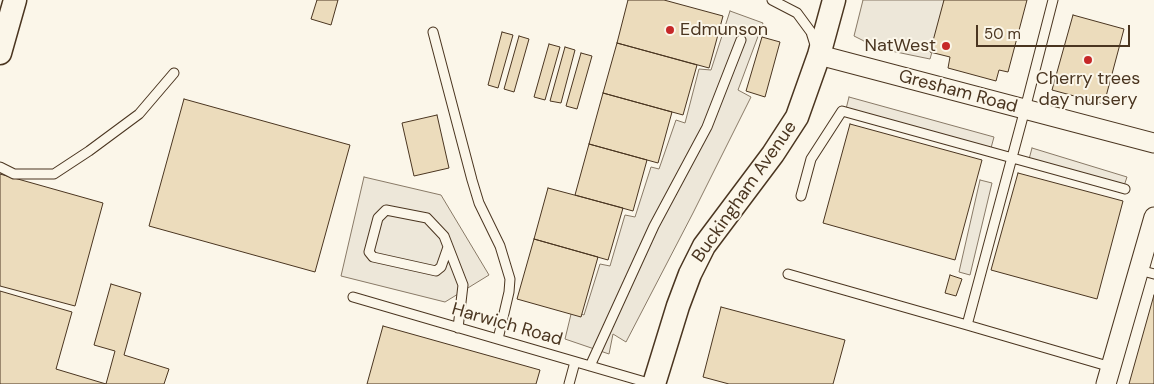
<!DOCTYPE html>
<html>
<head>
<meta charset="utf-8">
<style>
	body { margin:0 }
	#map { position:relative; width:1154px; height:384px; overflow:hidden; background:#fbf6e9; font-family:"DM Sans",sans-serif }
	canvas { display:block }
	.scale { position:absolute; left:976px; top:25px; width:154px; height:22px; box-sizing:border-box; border:2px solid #4a3520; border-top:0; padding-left:6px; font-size:15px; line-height:18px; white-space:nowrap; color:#4a3520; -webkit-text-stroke:4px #fbf6e9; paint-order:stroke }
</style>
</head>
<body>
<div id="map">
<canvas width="1154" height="384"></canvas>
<div class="scale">50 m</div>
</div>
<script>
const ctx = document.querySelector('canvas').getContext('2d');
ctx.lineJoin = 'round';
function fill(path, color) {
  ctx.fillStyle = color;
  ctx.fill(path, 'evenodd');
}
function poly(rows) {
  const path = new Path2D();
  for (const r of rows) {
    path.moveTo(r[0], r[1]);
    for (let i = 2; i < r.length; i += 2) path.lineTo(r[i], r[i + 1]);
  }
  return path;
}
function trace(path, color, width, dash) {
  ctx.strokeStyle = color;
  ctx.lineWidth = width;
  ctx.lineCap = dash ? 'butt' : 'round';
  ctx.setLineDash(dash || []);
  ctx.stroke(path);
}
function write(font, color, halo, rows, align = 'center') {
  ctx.font = font + ' "DM Sans",sans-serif';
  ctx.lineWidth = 4;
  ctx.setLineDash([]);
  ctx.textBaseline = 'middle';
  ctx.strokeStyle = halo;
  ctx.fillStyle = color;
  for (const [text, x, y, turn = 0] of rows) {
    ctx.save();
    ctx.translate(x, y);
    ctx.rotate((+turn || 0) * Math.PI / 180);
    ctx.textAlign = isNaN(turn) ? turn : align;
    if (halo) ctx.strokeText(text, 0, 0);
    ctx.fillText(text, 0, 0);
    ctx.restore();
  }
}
const parking = poly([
	[863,0,947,0,930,59,867,46,864,41,854,36,863,0],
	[730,11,763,23,738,90,751,97,693,213,626,342,613,334,609,354,565,339,572,310,584,315,600,264,610,266,625,215,635,217,651,167,659,169,676,120,685,123,699,69,711,70,730,11],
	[849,97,994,137,991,148,846,109,849,97],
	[1032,148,1127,177,1122,192,1028,163,1032,148],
	[364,177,441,195,489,275,445,302,341,276,364,177],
	[980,180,992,183,970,275,959,272,980,180]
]);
fill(parking, '#ede7d9');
trace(parking, '#887966', 1);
const building = poly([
	[317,0,338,0,331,25,311,19,317,0],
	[628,0,664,0,723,16,709,68,617,43,628,0],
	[944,0,1027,0,1008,72,999,70,996,81,948,68,950,57,930,52,944,0],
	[1073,15,1124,29,1104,104,1052,90,1073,15],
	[502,32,513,35,498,88,488,85,502,32],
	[519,36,529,39,514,92,504,89,519,36],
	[762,37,780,42,765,97,746,91,762,37],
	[617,43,697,65,683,115,603,93,617,43],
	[549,44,560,47,545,100,534,97,549,44],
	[565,47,575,50,561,103,550,101,565,47],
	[581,53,592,56,577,109,566,106,581,53],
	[603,93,672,112,658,163,589,144,603,93],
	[184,99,350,145,315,272,149,226,184,99],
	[437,115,449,168,414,176,402,123,437,115],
	[850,124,982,160,955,260,823,223,850,124],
	[589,144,647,160,633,211,575,195,589,144],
	[1018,173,1123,201,1097,299,991,270,1018,173],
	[0,174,103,203,75,306,0,286,0,174],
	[548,188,623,208,608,260,534,239,548,188],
	[534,239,598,257,581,317,517,299,534,239],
	[950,275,962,279,956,296,945,293,950,275],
	[111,284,141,293,124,355,169,369,164,384,0,384,0,291,72,312,56,369,106,384,115,351,94,345,111,284],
	[1154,295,1154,384,1129,384,1154,295],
	[721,307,845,340,833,384,729,384,703,377,721,307],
	[383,326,540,370,536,384,367,384,383,326]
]);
fill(building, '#ecdcbc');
trace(building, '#4a3520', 1);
const service = poly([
	[772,0,797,13,811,32,816,48],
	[433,32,472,180,479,203,500,246,510,279,509,292,498,339],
	[0,167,14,174,54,174,89,151,139,114,174,73],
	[801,196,811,159,842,111,1125,189],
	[448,247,441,267,436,271,373,257,369,252,378,218,386,210,427,218,444,236,463,285,458,328],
	[1139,270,1154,274],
	[788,274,967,325,1111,367],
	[353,297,652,384],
	[967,325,1025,109,1053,0],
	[590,366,654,226,707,127,741,40],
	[569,384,575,362]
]);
const minor = poly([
	[819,55,1154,143],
	[1106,384,1154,217]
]);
const tertiary = poly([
	[0,53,15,0],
	[654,384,678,306,690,274,704,246,773,154,797,117,819,55,834,0]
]);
trace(service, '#4a3520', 11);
trace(minor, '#4a3520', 21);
trace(tertiary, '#4a3520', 25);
trace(service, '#fbf6e9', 9);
trace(minor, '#fbf6e9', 19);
trace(tertiary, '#fbf6e9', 22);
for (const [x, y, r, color] of [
	[670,30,5,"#c62828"],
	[946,46,5,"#c62828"],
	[1088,60,5,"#c62828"]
]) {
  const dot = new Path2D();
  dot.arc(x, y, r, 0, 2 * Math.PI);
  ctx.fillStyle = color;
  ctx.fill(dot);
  trace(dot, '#fbf6e9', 2);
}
write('18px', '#4a3520', '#fbf6e9', [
	["Edmunson",680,30],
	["NatWest",936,46,"right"],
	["Cherry trees",1088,79,"center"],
	["day nursery",1088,100,"center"]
], 'left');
write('18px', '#4a3520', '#fbf6e9', [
	["Gresham Road",958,92,15],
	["Buckingham Avenue",745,192,-55],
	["Harwich Road",507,325,16]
]);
</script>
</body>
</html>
